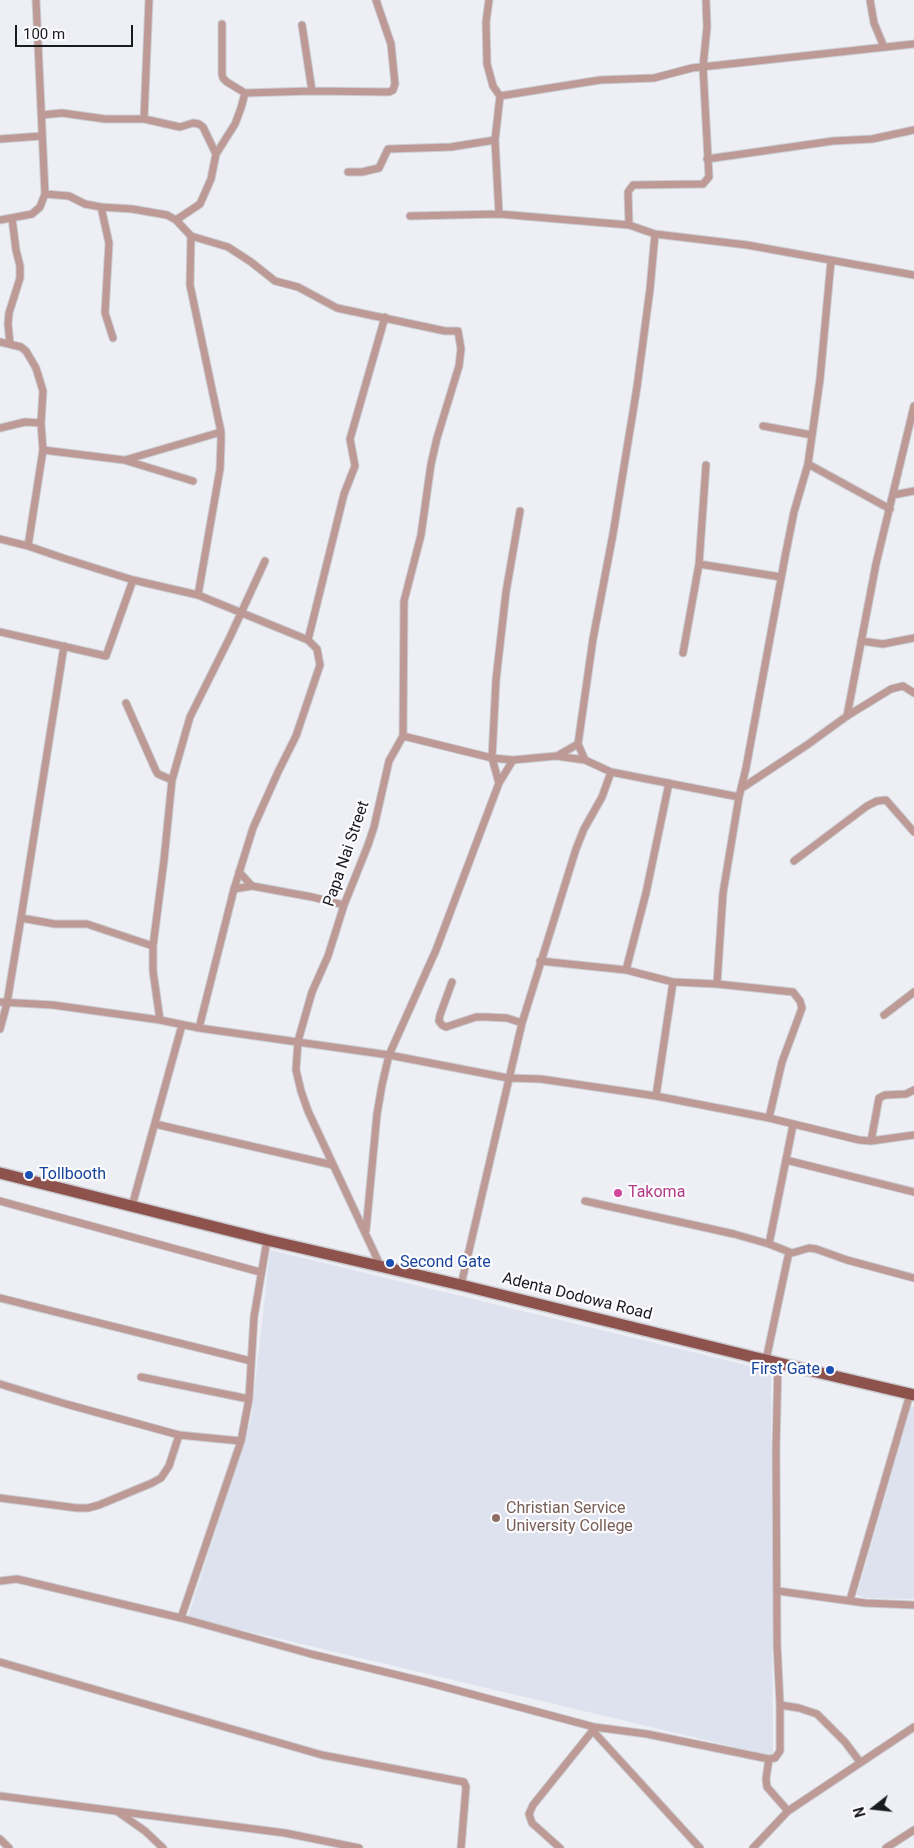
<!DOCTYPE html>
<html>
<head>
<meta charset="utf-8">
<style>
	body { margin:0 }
	#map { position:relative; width:914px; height:1848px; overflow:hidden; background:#edeff5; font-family:Roboto,sans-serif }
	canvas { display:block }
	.north { position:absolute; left:849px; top:1783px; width:50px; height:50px; -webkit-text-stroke:4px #fcfcff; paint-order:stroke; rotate:254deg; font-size:14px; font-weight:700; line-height:20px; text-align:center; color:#1a1b1d }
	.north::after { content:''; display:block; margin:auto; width:18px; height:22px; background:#1a1b1d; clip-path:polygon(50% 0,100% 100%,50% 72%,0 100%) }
	.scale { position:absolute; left:15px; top:25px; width:118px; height:22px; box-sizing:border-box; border:2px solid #1a1b1d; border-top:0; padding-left:6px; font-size:15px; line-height:18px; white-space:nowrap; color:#1a1b1d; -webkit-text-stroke:4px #fcfcff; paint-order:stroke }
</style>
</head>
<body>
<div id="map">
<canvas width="914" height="1848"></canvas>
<div class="north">N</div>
<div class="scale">100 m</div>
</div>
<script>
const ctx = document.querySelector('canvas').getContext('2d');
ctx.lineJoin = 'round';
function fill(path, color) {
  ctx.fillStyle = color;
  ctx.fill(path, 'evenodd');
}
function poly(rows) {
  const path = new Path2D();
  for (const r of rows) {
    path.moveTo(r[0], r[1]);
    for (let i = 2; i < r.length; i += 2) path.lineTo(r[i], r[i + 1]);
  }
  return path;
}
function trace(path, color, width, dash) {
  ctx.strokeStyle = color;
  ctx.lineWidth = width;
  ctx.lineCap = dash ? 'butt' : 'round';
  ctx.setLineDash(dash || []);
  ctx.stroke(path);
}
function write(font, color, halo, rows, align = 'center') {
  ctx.font = font + ' Roboto,sans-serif';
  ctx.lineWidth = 4.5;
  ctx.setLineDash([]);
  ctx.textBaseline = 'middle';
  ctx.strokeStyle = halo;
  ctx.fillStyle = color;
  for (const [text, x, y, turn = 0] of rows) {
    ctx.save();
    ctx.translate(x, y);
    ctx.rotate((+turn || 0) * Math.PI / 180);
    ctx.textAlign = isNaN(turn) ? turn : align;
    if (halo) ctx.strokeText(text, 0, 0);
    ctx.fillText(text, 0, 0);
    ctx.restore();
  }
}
fill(poly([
	[270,1250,771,1371,773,1756,188,1617,251,1420],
	[911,1406,914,1407,914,1599,866,1598,857,1595]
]), '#dee2ef');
const minor = poly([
	[489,0,486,22,487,64,493,86,500,96,495,140,499,214],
	[870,0,874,23,884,47],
	[222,24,222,74,223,78,227,82,245,93,312,91,389,92,393,90,395,84,391,44,376,0],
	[302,25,312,91],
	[500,96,600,80,654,78,692,68,914,44],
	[42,115,62,113,105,119,144,119,180,127,193,123,199,124,203,127,216,154],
	[144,119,149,0],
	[0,139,42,136],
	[707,159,833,141,872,139,914,130],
	[348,172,362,172,379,168,388,149,451,147,495,140],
	[45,194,69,196,85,204,101,207,132,209,167,215,176,220,191,236,228,247,251,262,275,281,298,287,337,308,445,331,458,331,461,349,459,366,437,438,431,464,421,535,404,601,403,736,389,761,374,827,368,845,344,905,328,956,312,992,298,1041,296,1070,301,1091,308,1111,381,1267],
	[101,207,109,243,105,313,113,338],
	[410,216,499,214,629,225,655,234,747,245,914,275],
	[0,220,32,214,40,207,45,194,36,0],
	[176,220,200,204,211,179,216,154,235,124,241,108,245,93],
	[629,225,628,192,633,185,703,184,709,177,703,67,707,27,706,0],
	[191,236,190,285,221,432,221,442,220,469,198,595],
	[0,342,21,347,26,351,36,368,43,391,41,423,43,450,28,546],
	[10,344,8,324,9,313,20,278,20,266,16,250,12,218],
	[763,426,812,435],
	[0,428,25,422,41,423],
	[43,450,124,460,193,481],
	[125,460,221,432],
	[808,464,890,509],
	[893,495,914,491],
	[0,539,28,546,63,558,133,580],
	[699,564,781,577],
	[0,632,106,656,133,580,198,595,308,640,317,649,320,665,296,736,278,772,253,828,234,889,199,1028],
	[308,640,344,494,355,466,350,439,385,317],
	[861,641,883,644,914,638],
	[683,653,699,564,706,465],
	[126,703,156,771,158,774,172,780],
	[847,716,876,564,914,406],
	[403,736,492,758,513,760,556,756,585,760,611,772,602,797,584,829,576,849,522,1023,461,1285],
	[557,756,578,744],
	[585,760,578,744,593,639,613,534,637,387,650,289,655,234],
	[611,772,739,797],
	[499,783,492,758,496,680,506,592,520,511],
	[742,788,807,745,847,716,891,689,903,686,914,693],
	[794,861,867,806,877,801,886,800,914,832],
	[239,872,252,886],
	[234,889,252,886,312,897,344,905],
	[21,918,64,646],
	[540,961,626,970,673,982,656,1096],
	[626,970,646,893,669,783],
	[452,982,440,1015,439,1021,442,1025,446,1027,476,1017,486,1017,507,1018,522,1023],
	[673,982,717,984],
	[0,1002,53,1005,160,1020,199,1028,389,1055,508,1078,541,1079,656,1096,769,1118,859,1140,871,1141,914,1135],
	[884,1015,914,992],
	[160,1020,153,971,153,946,164,860,172,780,190,717,230,637,265,561],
	[0,1029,7,1003,21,918,55,924,87,924,153,946],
	[769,1118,782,1062,802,1008,800,1001,793,992,717,984,723,893,739,797,746,768,785,557,794,512,808,464,820,379,831,261],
	[155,1124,333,1165],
	[871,1141,879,1098,885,1095,906,1094,914,1090],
	[786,1160,914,1192],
	[0,1201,260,1272],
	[585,1201,734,1234,769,1244,792,1253,809,1248,816,1249,847,1260,914,1278],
	[132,1206,182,1025],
	[366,1230,377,1114,382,1085,389,1055,436,950,499,783,513,760],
	[769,1244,793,1125],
	[0,1298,251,1361],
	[766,1360,789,1252],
	[141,1377,249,1399],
	[0,1384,66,1404,179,1435,241,1441],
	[0,1498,77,1508,88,1508,99,1505,152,1483,161,1478,169,1466,179,1435],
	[0,1581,17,1579,181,1618,311,1654,426,1682,594,1727,647,1734,769,1759,775,1758,780,1751,780,1705,777,1644,776,1449,778,1363],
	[778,1591,865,1603,914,1605],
	[850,1600,910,1394],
	[181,1618,241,1441,249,1399,254,1317,267,1240],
	[0,1662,322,1755,464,1782,466,1787,461,1848],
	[780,1705,799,1708,817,1714,845,1742,860,1762],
	[593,1731,700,1848],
	[769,1759,766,1779,767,1787,788,1811],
	[0,1796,285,1833,359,1848],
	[118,1812,145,1831,163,1848],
	[0,1839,9,1848],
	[560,1848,532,1823,529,1814,533,1805,594,1729],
	[753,1848,788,1811,914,1727],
	[886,1848,914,1830]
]);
const primary = poly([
	[0,1173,267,1240,461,1285,753,1357,914,1395]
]);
trace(minor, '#cbcdd2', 9);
trace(primary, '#cbcdd2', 14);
trace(minor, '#bd9a96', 7);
trace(primary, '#8e524d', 11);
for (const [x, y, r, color] of [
	[29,1175,5,"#1a4fb4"],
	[618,1193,5,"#d1479c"],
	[390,1263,5,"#1a4fb4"],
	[830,1370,5,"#1a4fb4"],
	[496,1518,5,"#8d6e63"]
]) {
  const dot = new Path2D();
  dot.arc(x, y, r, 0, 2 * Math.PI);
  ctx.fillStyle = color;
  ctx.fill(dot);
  trace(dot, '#fcfcff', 2);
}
write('16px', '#1a1b1d', '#fcfcff', [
	["Papa Nai Street",347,854,-71],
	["Adenta Dodowa Road",577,1297,14]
]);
write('16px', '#164399', '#fcfcff', [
	["Tollbooth",39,1175],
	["Second Gate",400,1263],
	["First Gate",820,1370,"right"]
], 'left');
write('16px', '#b23c85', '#fcfcff', [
	["Takoma",628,1193]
], 'left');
write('16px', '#785e54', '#fcfcff', [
	["Christian Service",506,1509],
	["University College",506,1527]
], 'left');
</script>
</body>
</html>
